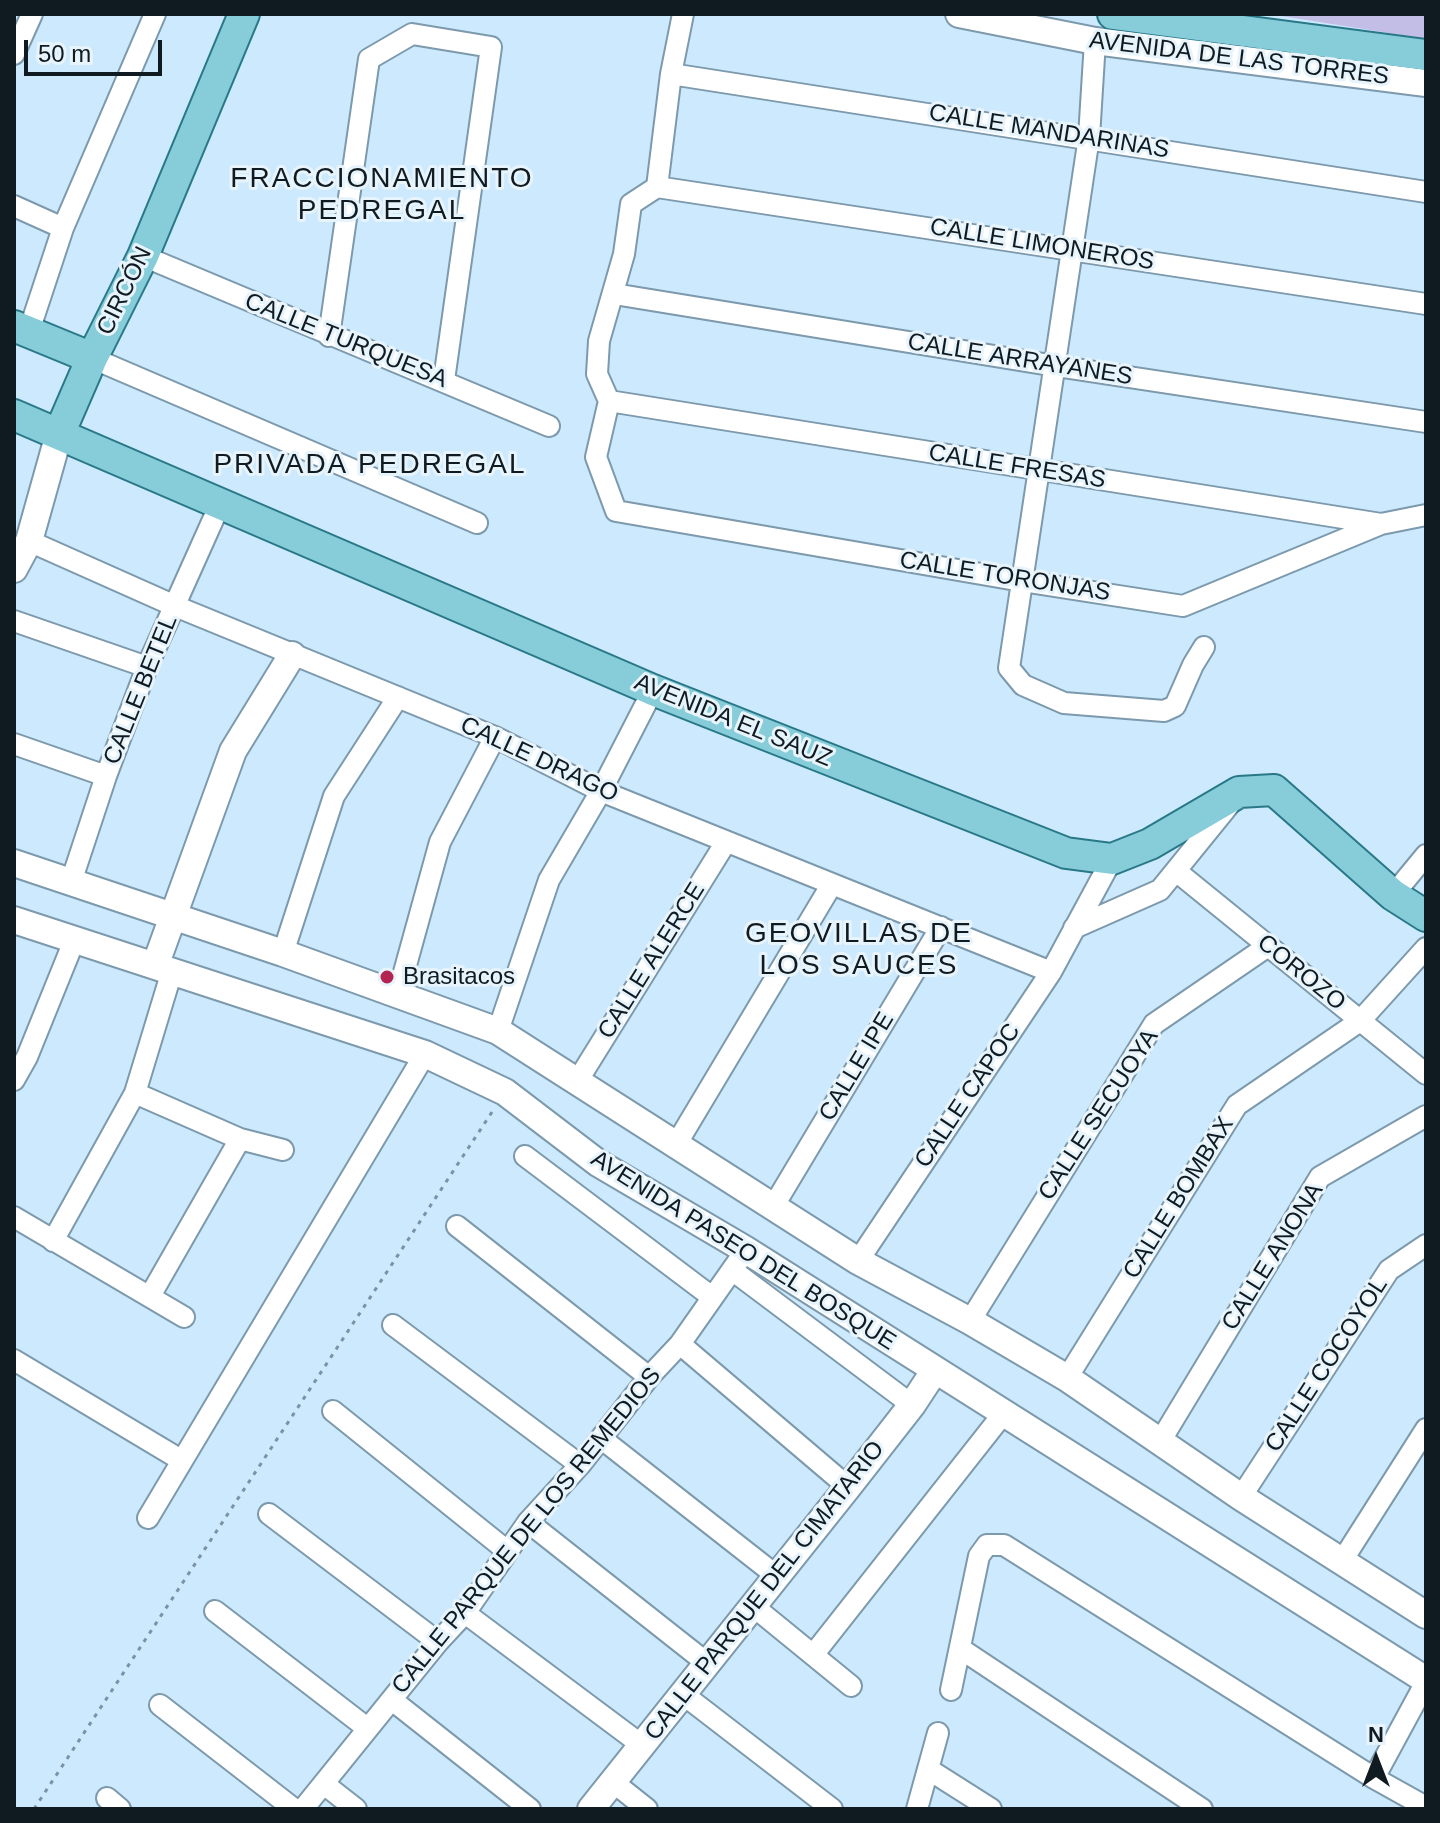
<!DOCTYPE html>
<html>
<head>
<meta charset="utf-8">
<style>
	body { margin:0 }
	#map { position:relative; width:1440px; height:1823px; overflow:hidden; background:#cce9fe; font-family:Arial,sans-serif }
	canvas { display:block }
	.frame { position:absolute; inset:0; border:16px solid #101a21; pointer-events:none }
	.north { position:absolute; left:1336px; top:1719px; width:80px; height:80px; -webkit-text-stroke:6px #e8f4fc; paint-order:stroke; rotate:0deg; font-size:22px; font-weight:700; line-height:32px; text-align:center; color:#101a21 }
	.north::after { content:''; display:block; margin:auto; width:28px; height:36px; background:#101a21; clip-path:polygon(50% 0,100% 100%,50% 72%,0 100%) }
	.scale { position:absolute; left:24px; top:40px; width:138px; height:36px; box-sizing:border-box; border:4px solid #101a21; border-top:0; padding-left:10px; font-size:24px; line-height:28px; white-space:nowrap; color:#101a21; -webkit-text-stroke:6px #e8f4fc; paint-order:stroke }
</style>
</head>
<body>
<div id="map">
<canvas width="1440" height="1823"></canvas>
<div class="frame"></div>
<div class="north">N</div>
<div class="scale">50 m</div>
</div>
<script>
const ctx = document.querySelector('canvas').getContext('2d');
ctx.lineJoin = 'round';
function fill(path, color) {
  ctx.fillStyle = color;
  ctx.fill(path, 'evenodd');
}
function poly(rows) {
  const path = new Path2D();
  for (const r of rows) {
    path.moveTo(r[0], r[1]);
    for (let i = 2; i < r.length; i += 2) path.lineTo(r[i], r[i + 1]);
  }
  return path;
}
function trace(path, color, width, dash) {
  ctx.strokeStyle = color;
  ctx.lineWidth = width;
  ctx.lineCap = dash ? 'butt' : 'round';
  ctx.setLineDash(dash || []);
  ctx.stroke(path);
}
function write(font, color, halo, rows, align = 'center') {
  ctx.font = font + ' Arial,sans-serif';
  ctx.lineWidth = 6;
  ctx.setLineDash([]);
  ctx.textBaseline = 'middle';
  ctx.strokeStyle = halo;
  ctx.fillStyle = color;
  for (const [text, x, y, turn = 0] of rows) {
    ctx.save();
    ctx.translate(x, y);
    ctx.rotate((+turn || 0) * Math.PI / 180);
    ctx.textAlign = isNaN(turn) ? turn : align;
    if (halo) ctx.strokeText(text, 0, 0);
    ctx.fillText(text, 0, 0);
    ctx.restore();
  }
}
fill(poly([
	[1269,14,1426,14,1426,39]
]), '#c2bee5');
const street = poly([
	[683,14,671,74,657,187,631,204,624,254,599,341,597,374,609,401,596,457,616,511,1022,581,1183,606,1381,524],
	[1095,41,1089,137,1009,668,1023,685,1064,703,1164,711,1175,706,1193,665,1204,647],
	[14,54,32,14],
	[671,74,1426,192],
	[657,187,1426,304],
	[14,206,63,228],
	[143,256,549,426],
	[614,294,1056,366,1426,422],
	[29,331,63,228,155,14],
	[329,336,369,59,412,34,491,47,444,380],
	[92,358,477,523],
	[609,401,1381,524,1426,515],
	[29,541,175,606,495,737,601,791,1051,972],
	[14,621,147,667],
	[14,744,106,776],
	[1176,871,1426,1074],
	[71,882,106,776,147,667,221,502],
	[1393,895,1426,855],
	[1074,928,1160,890,1229,805],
	[283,953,334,796,398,697],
	[398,994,440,842,495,737],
	[498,1031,549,880,601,791,653,690],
	[14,1080,27,1057,74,941],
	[578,1080,726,842],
	[135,1093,240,1139,283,1150],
	[677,1143,832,884],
	[525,1156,712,1297],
	[773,1207,941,927],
	[14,1217,184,1317],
	[457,1226,649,1377],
	[53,1241,135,1093,172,971],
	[858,1261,1051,972,1112,859],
	[732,1270,912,1405],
	[150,1296,240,1139],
	[970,1321,1154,1024,1268,946],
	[393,1325,580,1465],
	[680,1344,848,1487],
	[14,1360,181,1460],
	[1067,1378,1237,1105,1360,1021,1426,948],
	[333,1411,506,1550],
	[602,1439,778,1577],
	[1161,1440,1320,1177,1426,1116],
	[1241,1497,1389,1270,1426,1245],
	[269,1514,438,1642],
	[148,1518,425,1054],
	[528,1522,708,1664],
	[1342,1561,1426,1429],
	[753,1606,851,1686],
	[215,1611,367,1728],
	[465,1613,643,1746],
	[961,1649,1202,1809],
	[813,1655,1003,1414],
	[951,1690,979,1556,987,1545,1004,1545,1374,1778,1426,1807],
	[684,1695,832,1809],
	[392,1700,530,1809],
	[160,1705,294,1809],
	[928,1769,991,1809],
	[1374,1778,1426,1682],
	[613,1782,647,1809],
	[324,1784,356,1809],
	[107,1798,120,1809],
	[303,1809,438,1642,465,1613,528,1522,580,1465,649,1377,680,1344,746,1250],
	[917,1809,938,1733]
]);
const secondary = poly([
	[959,14,1095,41,1426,83],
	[14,569,29,541,59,434],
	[14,863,283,953,498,1031,858,1261,970,1321,1067,1378,1241,1497,1426,1615],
	[14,920,425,1054,505,1092,598,1163,746,1250,1426,1680],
	[155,966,233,751,292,655],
	[591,1809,848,1487,912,1405,935,1370]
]);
const primary = poly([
	[1113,14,1426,55],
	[14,326,92,358],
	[14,415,653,690,1066,853,1112,859,1150,844,1239,792,1274,790,1393,895,1426,916],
	[59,434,92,358,143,256,244,14]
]);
trace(street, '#7d99ac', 24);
trace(secondary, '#7d99ac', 30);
trace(primary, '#297888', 34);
trace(poly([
	[34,1809,492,1112]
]), '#7d92a1', 3, [4, 6]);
trace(street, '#fff', 20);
trace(secondary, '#fff', 26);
trace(primary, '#87ccd9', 30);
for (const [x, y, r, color] of [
	[387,977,8,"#b42453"]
]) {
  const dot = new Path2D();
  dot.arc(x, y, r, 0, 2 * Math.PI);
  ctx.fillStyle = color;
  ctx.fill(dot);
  trace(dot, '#e8f4fc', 3);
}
write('24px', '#101a21', '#e8f4fc', [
	["AVENIDA DE LAS TORRES",1239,59,7],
	["CALLE MANDARINAS",1049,132,9],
	["CALLE LIMONEROS",1042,245,9],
	["CIRCÓN",125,291,-64],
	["CALLE TURQUESA",346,341,22],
	["CALLE ARRAYANES",1020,360,9],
	["CALLE FRESAS",1017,467,9],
	["CALLE TORONJAS",1005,577,9],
	["CALLE BETEL",141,690,-68],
	["AVENIDA EL SAUZ",733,721,22],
	["CALLE DRAGO",539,760,25],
	["CALLE ALERCE",652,961,-58],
	["COROZO",1301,973,39],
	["CALLE IPE",857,1067,-59],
	["CALLE CAPOC",968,1096,-56],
	["CALLE SECUOYA",1099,1115,-57],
	["CALLE BOMBAX",1179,1198,-58],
	["AVENIDA PASEO DEL BOSQUE",743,1251,32],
	["CALLE ANONA",1273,1257,-58],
	["CALLE COCOYOL",1327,1365,-57],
	["CALLE PARQUE DE LOS REMEDIOS",527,1531,-51],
	["CALLE PARQUE DEL CIMATARIO",765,1591,-52]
]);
write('24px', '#101a21', '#e8f4fc', [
	["Brasitacos",403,977]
], 'left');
ctx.letterSpacing = '2px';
write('28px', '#101a21', '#e8f4fc', [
	["FRACCIONAMIENTO",382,179],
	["PEDREGAL",382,211],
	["PRIVADA PEDREGAL",370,465],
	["GEOVILLAS DE",859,934],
	["LOS SAUCES",859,966]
]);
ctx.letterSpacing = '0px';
</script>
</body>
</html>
